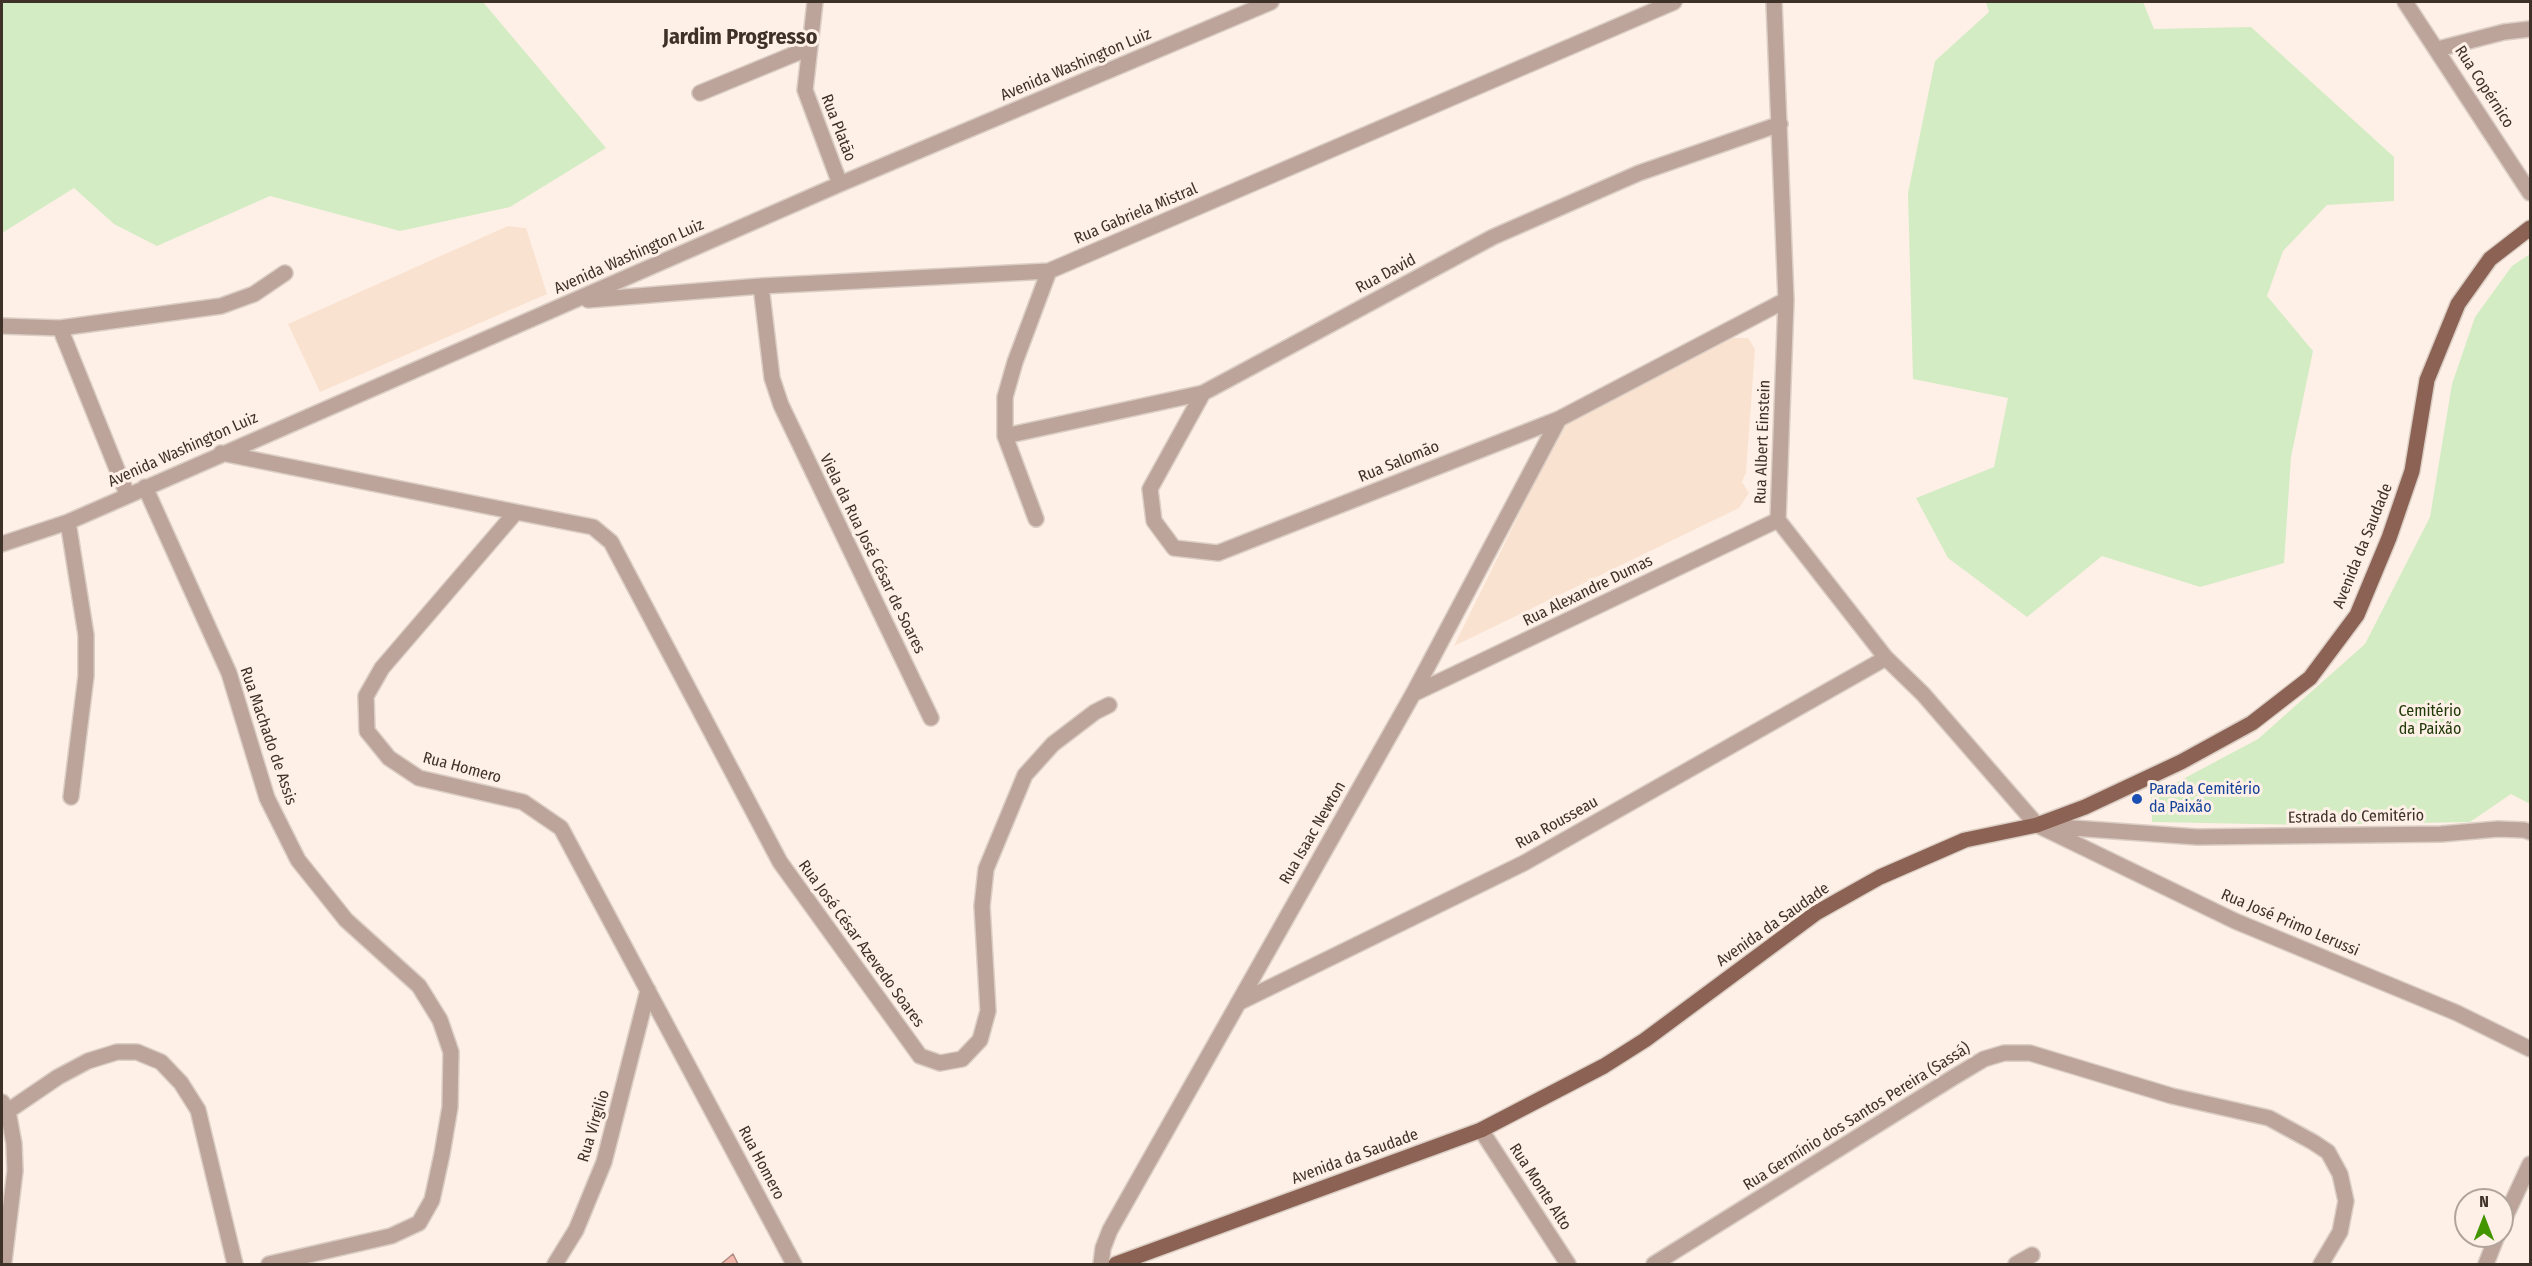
<!DOCTYPE html>
<html>
<head>
<meta charset="utf-8">
<style>
	body { margin:0 }
	#map { position:relative; width:2532px; height:1266px; overflow:hidden; background:#fef0e6; font-family:"Fira Sans Condensed",sans-serif }
	canvas { display:block }
	.frame { position:absolute; inset:0; border:3px solid #3e3127; pointer-events:none }
	.north { position:absolute; left:2454px; top:1188px; width:60px; height:60px; box-sizing:border-box; background:#fef0e6; border:2px solid #b1a49a; border-radius:50%; rotate:0deg; font-size:16px; font-weight:700; line-height:24px; text-align:center; color:#3e3127 }
	.north::after { content:''; display:block; margin:auto; width:21px; height:27px; background:#439500; clip-path:polygon(50% 0,100% 100%,50% 72%,0 100%) }
</style>
</head>
<body>
<div id="map">
<canvas width="2532" height="1266"></canvas>
<div class="frame"></div>
<div class="north">N</div>
</div>
<script>
const ctx = document.querySelector('canvas').getContext('2d');
ctx.lineJoin = 'round';
function fill(path, color) {
  ctx.fillStyle = color;
  ctx.fill(path, 'evenodd');
}
function poly(rows) {
  const path = new Path2D();
  for (const r of rows) {
    path.moveTo(r[0], r[1]);
    for (let i = 2; i < r.length; i += 2) path.lineTo(r[i], r[i + 1]);
  }
  return path;
}
function trace(path, color, width, dash) {
  ctx.strokeStyle = color;
  ctx.lineWidth = width;
  ctx.lineCap = dash ? 'butt' : 'round';
  ctx.setLineDash(dash || []);
  ctx.stroke(path);
}
function write(font, color, halo, rows, align = 'center') {
  ctx.font = font + ' "Fira Sans Condensed",sans-serif';
  ctx.lineWidth = 6;
  ctx.setLineDash([]);
  ctx.textBaseline = 'middle';
  ctx.strokeStyle = halo;
  ctx.fillStyle = color;
  for (const [text, x, y, turn = 0] of rows) {
    ctx.save();
    ctx.translate(x, y);
    ctx.rotate((+turn || 0) * Math.PI / 180);
    ctx.textAlign = isNaN(turn) ? turn : align;
    if (halo) ctx.strokeText(text, 0, 0);
    ctx.fillText(text, 0, 0);
    ctx.restore();
  }
}
fill(poly([
	[508,226,526,228,547,294,320,392,288,324],
	[1733,338,1748,338,1755,349,1746,472,1742,482,1749,493,1739,508,1454,646,1564,423]
]), '#fae2d0');
fill(poly([
	[2,2,483,2,606,148,510,207,400,231,270,196,157,246,114,224,74,188,2,233],
	[1986,2,2143,2,2154,29,2251,27,2394,157,2394,201,2327,205,2283,251,2267,296,2313,351,2291,457,2284,563,2200,587,2102,556,2027,617,1948,558,1916,498,1994,467,2008,398,1913,379,1908,193,1935,61,1989,12],
	[2530,254,2530,804,2511,794,2470,822,2308,825,2152,822,2151,796,2258,739,2365,644,2430,517,2452,384,2475,317,2512,266]
]), '#d3ecc4');
const building = poly([
	[733,1254,738,1264,721,1264,733,1254]
]);
fill(building, '#f3b9ac');
trace(building, '#b18a81', 1.5);
const minor = poly([
	[815,2,805,90,840,184],
	[1774,2,1786,300,1778,520,1886,658,1923,694,2037,825,2235,921,2457,1013,2530,1049],
	[2405,2,2530,193],
	[2438,49,2504,32,2530,29],
	[700,93,809,48],
	[761,286,772,378,781,405,931,718],
	[588,300,761,286,1049,271,1674,2],
	[2,326,60,328,221,306,254,294,285,273],
	[60,328,127,494],
	[1203,393,1150,489,1154,521,1174,548,1218,553,1559,419,1786,300],
	[1005,436,1203,393,1493,237,1639,173,1780,124],
	[221,453,516,512,382,668,366,696,367,731,389,758,419,778,523,802,561,828,794,1264],
	[145,487,229,673,267,798,298,860,346,920,419,986,440,1020,451,1052,450,1107,442,1154,432,1200,419,1223,391,1236,269,1264],
	[516,512,593,527,611,542,780,862,920,1056,940,1063,962,1059,980,1040,988,1011,982,906,986,869,1025,775,1053,744,1095,712,1109,705],
	[1036,519,1005,436,1005,397,1015,362,1049,271],
	[68,522,86,635,86,676,71,797],
	[2,544,68,522,840,184,1271,2],
	[1413,694,1778,520],
	[2046,826,2197,837,2441,834,2498,829,2524,830,2530,832],
	[1238,1003,1524,863,1886,658],
	[2,1102,8,1111,14,1144,15,1171,4,1261],
	[8,1111,58,1077,88,1061,117,1052,137,1052,161,1062,181,1083,198,1110,235,1264],
	[1481,1130,1568,1264],
	[2502,1224,2530,1164],
	[555,1264,576,1230,604,1162,648,990],
	[1101,1264,1103,1248,1110,1230,1413,694,1559,419],
	[1654,1264,1954,1077,1984,1059,2004,1053,2030,1053,2172,1096,2269,1118,2313,1142,2328,1152,2340,1174,2346,1201,2340,1232,2321,1264],
	[2016,1264,2032,1255],
	[2486,1264,2497,1236]
]);
const major = poly([
	[1116,1264,1481,1130,1604,1066,1645,1040,1816,913,1880,877,1965,840,2037,825,2085,807,2181,762,2252,723,2310,678,2357,615,2389,538,2412,471,2427,380,2458,304,2490,259,2530,228]
]);
trace(minor, '#dbcec4', 18);
trace(major, '#dbcec4', 18);
trace(minor, '#bca49b', 15);
trace(major, '#8b6253', 15);
for (const [x, y, r, color] of [
	[2137,799,6,"#1a4fb4"]
]) {
  const dot = new Path2D();
  dot.arc(x, y, r, 0, 2 * Math.PI);
  ctx.fillStyle = color;
  ctx.fill(dot);
  trace(dot, '#fef0e6', 2);
}
write('16px', '#3e3127', '#fef0e6', [
	["Avenida Washington Luiz",1076,65,-23],
	["Rua Copérnico",2484,87,57],
	["Rua Platão",838,128,69],
	["Rua Gabriela Mistral",1136,214,-23],
	["Avenida Washington Luiz",629,257,-24],
	["Rua David",1386,274,-28],
	["Rua Albert Einstein",1763,442,-88],
	["Avenida Washington Luiz",183,450,-24],
	["Rua Salomão",1399,462,-22],
	["Avenida da Saudade",2363,546,-68],
	["Viela da Rua José César de Soares",872,554,64],
	["Rua Alexandre Dumas",1588,591,-26],
	["Rua Machado de Assis",268,736,71],
	["Rua Homero",462,768,15],
	["Estrada do Cemitério",2356,817,-1],
	["Rua Rousseau",1557,823,-29],
	["Rua Isaac Newton",1313,833,-60],
	["Rua José Primo Lerussi",2290,923,23],
	["Avenida da Saudade",1773,925,-35],
	["Rua José César Azevedo Soares",861,944,54],
	["Rua Germínio dos Santos Pereira (Sassá)",1857,1117,-32],
	["Rua Virgilio",594,1126,-73],
	["Avenida da Saudade",1355,1157,-20],
	["Rua Homero",761,1163,62],
	["Rua Monte Alto",1540,1187,57]
]);
write('16px', '#213a09', '#fef0e6', [
	["Cemitério",2430,712],
	["da Paixão",2430,730]
]);
write('16px', '#164399', '#fef0e6', [
	["Parada Cemitério",2149,790],
	["da Paixão",2149,808]
], 'left');
write('bold 22px', '#3e3127', '#fef0e6', [
	["Jardim Progresso",740,38]
]);
</script>
</body>
</html>
